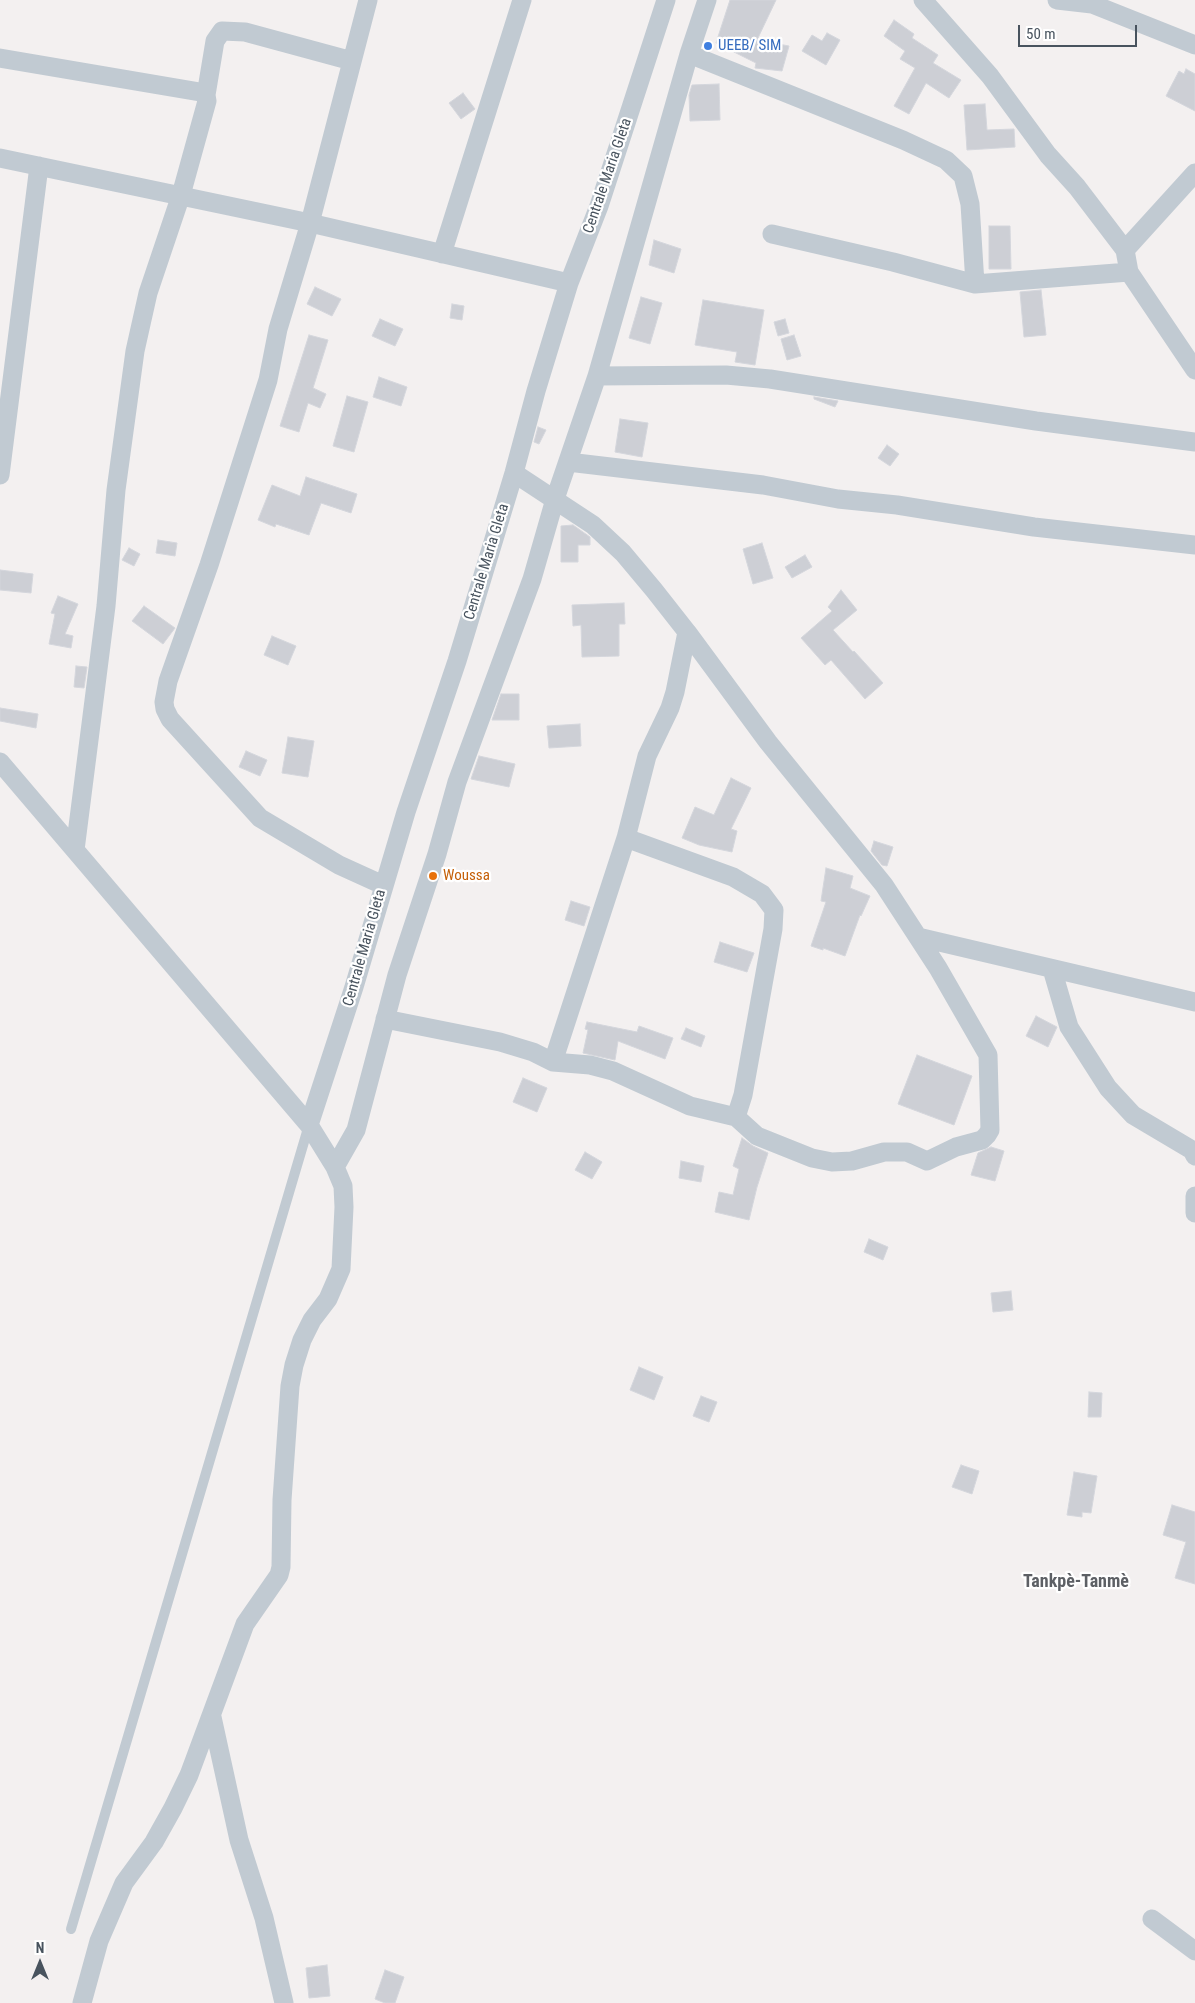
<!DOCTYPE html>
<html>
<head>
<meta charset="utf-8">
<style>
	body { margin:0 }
	#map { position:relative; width:1195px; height:2003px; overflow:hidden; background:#f3f0f0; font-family:"Roboto Condensed",sans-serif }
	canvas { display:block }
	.north { position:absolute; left:15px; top:1938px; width:50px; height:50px; -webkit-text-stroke:4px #fff; paint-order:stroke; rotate:0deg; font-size:14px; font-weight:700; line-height:20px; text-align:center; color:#48535e }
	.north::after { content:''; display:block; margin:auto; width:18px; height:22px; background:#48535e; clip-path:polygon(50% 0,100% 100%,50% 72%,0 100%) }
	.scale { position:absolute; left:1018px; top:25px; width:119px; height:22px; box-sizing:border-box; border:2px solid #48535e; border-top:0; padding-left:6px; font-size:15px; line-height:18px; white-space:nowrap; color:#48535e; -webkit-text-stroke:4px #fff; paint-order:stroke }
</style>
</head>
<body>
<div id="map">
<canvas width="1195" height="2003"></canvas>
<div class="north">N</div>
<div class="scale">50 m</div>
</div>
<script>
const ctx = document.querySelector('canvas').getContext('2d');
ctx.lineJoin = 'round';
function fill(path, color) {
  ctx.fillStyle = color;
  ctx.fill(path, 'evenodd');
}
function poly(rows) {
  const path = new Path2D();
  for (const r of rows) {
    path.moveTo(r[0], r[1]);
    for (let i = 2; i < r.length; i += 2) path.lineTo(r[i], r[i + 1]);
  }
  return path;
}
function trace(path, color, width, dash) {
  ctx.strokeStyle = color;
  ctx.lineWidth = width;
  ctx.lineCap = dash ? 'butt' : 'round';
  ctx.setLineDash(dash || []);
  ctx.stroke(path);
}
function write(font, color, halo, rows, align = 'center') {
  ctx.font = font + ' "Roboto Condensed",sans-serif';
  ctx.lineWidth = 4.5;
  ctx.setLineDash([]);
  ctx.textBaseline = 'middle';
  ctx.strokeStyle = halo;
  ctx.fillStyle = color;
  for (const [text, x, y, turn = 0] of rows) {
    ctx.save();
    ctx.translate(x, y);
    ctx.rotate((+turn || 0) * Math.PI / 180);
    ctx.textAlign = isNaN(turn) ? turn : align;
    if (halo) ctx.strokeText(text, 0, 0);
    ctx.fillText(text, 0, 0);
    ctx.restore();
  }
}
const building = poly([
	[730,0,776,0,757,40,789,46,782,71,755,68,756,63,716,43,730,0],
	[894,20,914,34,912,38,938,55,933,63,961,80,949,98,926,83,909,114,894,106,915,68,900,59,905,51,884,36,894,20],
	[827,33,840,40,826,65,802,51,812,35,822,41,827,33],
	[1186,69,1195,74,1195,111,1166,96,1179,71,1184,74,1186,69],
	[719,84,720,120,690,121,689,95,692,85,719,84],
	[463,93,475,109,461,119,449,103,463,93],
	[985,104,987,130,1014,129,1015,147,967,150,964,105,985,104],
	[989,226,1010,226,1011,269,989,269,989,226],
	[654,240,681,249,674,273,649,265,654,240],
	[315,287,341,299,332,316,307,304,315,287],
	[1041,290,1046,335,1024,337,1020,292,1041,290],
	[641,297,662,303,650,344,629,338,641,297],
	[703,300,764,310,755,365,735,362,737,352,695,345,703,300],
	[452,304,464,306,462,320,450,318,452,304],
	[380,319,403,329,395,346,372,336,380,319],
	[785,319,789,333,778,336,774,322,785,319],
	[309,335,328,340,313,388,326,394,320,408,308,403,299,432,280,426,309,335],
	[794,335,801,356,787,360,781,339,794,335],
	[379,377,407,387,401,406,373,397,379,377],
	[347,396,368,402,354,452,333,446,347,396],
	[814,397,838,401,835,407,814,399,814,397],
	[620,419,648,423,642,457,615,452,620,419],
	[538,427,546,430,539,444,534,442,538,427],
	[887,445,899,454,890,466,878,458,887,445],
	[306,477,357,494,351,513,321,503,309,535,276,524,275,527,258,520,272,485,300,496,306,477],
	[573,525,590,537,590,545,578,545,578,562,561,562,561,526,573,525],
	[158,540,177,543,175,556,156,553,158,540],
	[762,543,773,578,753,584,743,549,762,543],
	[129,548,140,554,134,566,122,560,129,548],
	[805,555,812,567,792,578,785,567,805,555],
	[0,570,33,574,31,593,0,590,0,570],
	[841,590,857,610,833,630,853,652,854,651,883,683,865,699,831,660,825,665,801,638,832,611,828,607,841,590],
	[58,596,78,604,65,634,73,636,71,648,49,644,55,614,51,613,58,596],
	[624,603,625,624,619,624,619,656,582,657,581,625,573,626,572,605,624,603],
	[144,606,175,628,163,644,132,621,144,606],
	[272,636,296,646,288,665,264,655,272,636],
	[76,666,87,667,84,688,74,687,76,666],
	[501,694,519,694,519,720,492,720,501,694],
	[0,708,38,714,36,728,0,721,0,708],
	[580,724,581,746,549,748,547,726,580,724],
	[288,737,314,741,308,777,282,773,288,737],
	[246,751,267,760,260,776,239,767,246,751],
	[479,756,515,764,509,787,471,779,479,756],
	[731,778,751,788,731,829,737,831,732,852,699,845,682,838,695,807,714,815,731,778],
	[874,841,893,847,887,866,882,865,871,851,874,841],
	[826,868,853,876,850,888,870,896,861,916,860,915,845,956,823,948,823,950,811,946,826,902,821,901,826,868],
	[571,901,590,907,584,926,565,920,571,901],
	[720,942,754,953,747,972,714,962,720,942],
	[1036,1016,1057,1027,1048,1047,1026,1036,1036,1016],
	[587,1022,637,1032,639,1026,673,1038,665,1059,618,1041,615,1060,583,1053,588,1030,585,1029,587,1022],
	[686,1028,705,1036,701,1047,681,1039,686,1028],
	[917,1055,972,1076,954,1125,898,1104,917,1055],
	[523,1078,547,1088,537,1112,513,1102,523,1078],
	[742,1138,753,1146,768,1153,757,1187,749,1220,715,1212,719,1192,733,1195,739,1169,733,1166,742,1138],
	[991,1147,1004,1151,995,1181,971,1175,978,1153,991,1147],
	[585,1152,602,1162,592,1179,575,1170,585,1152],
	[681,1161,704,1166,701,1182,679,1178,681,1161],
	[869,1239,888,1247,883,1260,864,1252,869,1239],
	[1011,1291,1013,1310,993,1312,991,1293,1011,1291],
	[639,1367,663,1377,654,1400,630,1390,639,1367],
	[1089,1392,1102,1393,1101,1417,1088,1417,1089,1392],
	[701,1396,717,1402,709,1422,693,1416,701,1396],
	[961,1465,979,1471,972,1494,952,1487,961,1465],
	[1074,1472,1097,1476,1091,1513,1082,1512,1082,1517,1067,1515,1074,1472],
	[1172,1505,1195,1512,1195,1584,1175,1578,1186,1542,1163,1535,1172,1505],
	[327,1965,330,1996,309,1998,306,1968,327,1965],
	[385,1970,404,1977,395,2003,385,2003,375,1999,385,1970]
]);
fill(building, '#cdcfd5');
trace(building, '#d4d6dc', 1);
trace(poly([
	[71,1929,309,1125]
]), '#c1cad2', 10);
trace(poly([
	[368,0,310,223,278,329,268,380,209,565,168,681,164,702,165,709,170,719,260,818,339,865,383,885],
	[923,0,990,76,1048,155,1077,187,1125,250,1129,272,1195,370],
	[1057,0,1092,4,1195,45],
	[689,54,903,140,946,160,963,176,970,204,975,284],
	[0,58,200,92,206,95],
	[0,158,310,223,569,283],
	[772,234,893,262,975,284,1129,272],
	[1125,250,1195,173],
	[442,254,522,0],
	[597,376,726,375,770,379,1036,421,1195,442],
	[568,462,763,485,838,499,897,505,1034,527,1195,545],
	[514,473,593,525,623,553,654,590,687,632,768,742,884,885,938,968,988,1055,990,1130,987,1135,982,1140,956,1147,927,1161,907,1152,884,1152,852,1161,832,1162,812,1158,757,1136,736,1117],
	[0,475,39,166],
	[0,762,309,1125,335,1167,343,1186,344,1207,341,1269,328,1299,312,1320,302,1340,294,1365,290,1386,282,1500,281,1567,279,1575,245,1624,189,1775,173,1808,154,1842,124,1883,99,1941,82,2003],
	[75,850,106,606,116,490,135,351,148,293,181,195,207,101,206,95,215,41,222,31,245,32,352,61],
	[918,937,1195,1002],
	[1052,969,1069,1027,1108,1088,1133,1115,1192,1150,1195,1156],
	[385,1019,500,1042,533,1052,553,1062,590,1065,613,1071,690,1106,736,1117,743,1095,773,929,774,910,762,894,733,877,626,838],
	[553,1062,626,838,647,756,670,708,675,692,687,632],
	[309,1125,354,987,406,812,457,661,514,473,536,391,569,283,599,206,666,0],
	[335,1167,356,1130,397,975,437,854,457,782,532,579,555,499,597,376,689,54,707,0],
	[1195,1196,1195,1213],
	[212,1717,239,1840,264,1918,284,2003],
	[1152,1919,1195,1951]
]), '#c1cad2', 19);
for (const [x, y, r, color] of [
	[708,46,5,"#3f7fe0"],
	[433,876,5,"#e8710a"]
]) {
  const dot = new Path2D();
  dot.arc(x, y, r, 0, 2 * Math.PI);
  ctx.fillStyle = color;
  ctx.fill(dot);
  trace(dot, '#fff', 2);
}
write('15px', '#366cbe', '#fff', [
	["UEEB/ SIM",718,46]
], 'left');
write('15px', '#48535e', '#fff', [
	["Centrale Maria Gleta",608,176,-71],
	["Centrale Maria Gleta",487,562,-73],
	["Centrale Maria Gleta",365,948,-74]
]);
write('15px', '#c56008', '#fff', [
	["Woussa",443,876]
], 'left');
write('bold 18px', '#5d6065', '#fff', [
	["Tankpè-Tanmè",1076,1582]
]);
</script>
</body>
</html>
